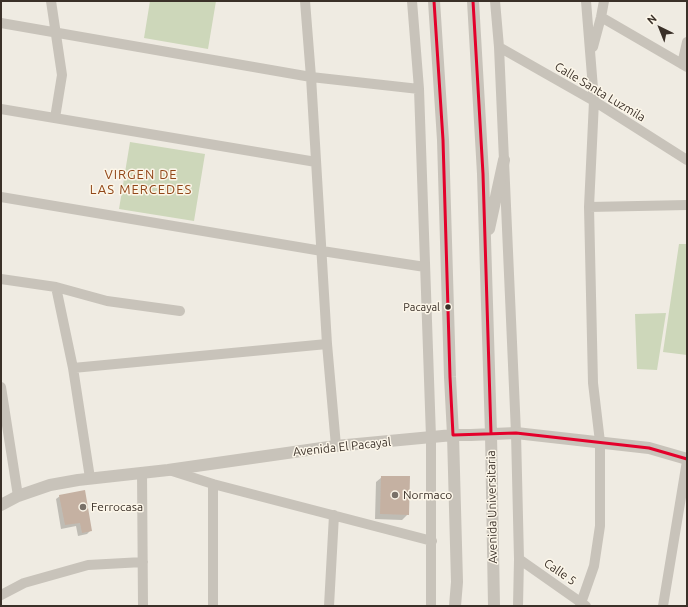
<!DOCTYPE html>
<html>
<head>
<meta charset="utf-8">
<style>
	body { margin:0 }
	#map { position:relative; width:688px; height:607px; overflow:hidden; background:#efebe2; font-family:Ubuntu,sans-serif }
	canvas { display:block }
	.frame { position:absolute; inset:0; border:2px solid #3a3028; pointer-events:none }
	.north { position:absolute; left:640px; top:8px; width:40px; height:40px; -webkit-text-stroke:3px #fcf6e9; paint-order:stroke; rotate:317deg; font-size:11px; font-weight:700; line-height:16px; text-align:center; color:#3a3028 }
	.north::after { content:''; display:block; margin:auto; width:14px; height:18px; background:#3a3028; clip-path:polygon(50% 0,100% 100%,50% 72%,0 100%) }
</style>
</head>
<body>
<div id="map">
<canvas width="688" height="607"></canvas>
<div class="frame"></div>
<div class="north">N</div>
</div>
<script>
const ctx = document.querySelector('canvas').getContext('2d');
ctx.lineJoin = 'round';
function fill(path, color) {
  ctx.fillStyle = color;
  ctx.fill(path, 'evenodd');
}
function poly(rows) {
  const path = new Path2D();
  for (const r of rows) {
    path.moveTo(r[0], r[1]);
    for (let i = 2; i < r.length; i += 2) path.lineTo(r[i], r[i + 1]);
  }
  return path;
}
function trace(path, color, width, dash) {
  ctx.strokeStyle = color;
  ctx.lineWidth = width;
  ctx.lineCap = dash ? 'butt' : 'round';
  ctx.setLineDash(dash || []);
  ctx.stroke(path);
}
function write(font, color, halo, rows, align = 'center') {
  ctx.font = font + ' Ubuntu,sans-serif';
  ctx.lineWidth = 3;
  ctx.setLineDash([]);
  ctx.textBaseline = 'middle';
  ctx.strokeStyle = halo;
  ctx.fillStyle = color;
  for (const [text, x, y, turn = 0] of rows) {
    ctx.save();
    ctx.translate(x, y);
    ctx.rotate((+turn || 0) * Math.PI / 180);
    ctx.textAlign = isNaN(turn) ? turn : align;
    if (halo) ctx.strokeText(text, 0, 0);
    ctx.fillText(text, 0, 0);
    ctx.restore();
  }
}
fill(poly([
	[150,1,216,1,208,49,144,38],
	[130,142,205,154,194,221,119,209],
	[679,244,687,244,687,355,663,352],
	[666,313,657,370,637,369,635,314]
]), '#cdd7ba');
fill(poly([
	[382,477,408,514,402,520,375,519,376,482],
	[60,496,91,530,87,534,78,536,76,526,61,529,56,499]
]), '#0003');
fill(poly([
	[381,476,410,476,409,515,380,514],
	[85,490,92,531,82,533,80,523,65,525,59,495]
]), '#c5b1a2');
trace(poly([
	[51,1,62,75,55,118],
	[305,1,311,77,327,344,336,446],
	[412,1,419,89,431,437,431,606],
	[495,1,499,47,516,433,519,559,518,606],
	[601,17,687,67],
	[1,23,311,77,419,89],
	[499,47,594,101,687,160],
	[593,47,601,17,604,1],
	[682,64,687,42],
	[1,109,316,162],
	[1,197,322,251,425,267],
	[589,207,687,205],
	[1,279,56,287,107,301,180,311],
	[56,287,73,368,90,478],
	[73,368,327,344],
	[1,387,18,496],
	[169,470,213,484,432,541],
	[142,472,143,606],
	[519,559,586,606],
	[1,595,24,583,88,565,143,562],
	[213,606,213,484],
	[329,606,334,515],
	[580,606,594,566,600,526,600,442,593,383,589,207,594,101,586,1],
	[663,606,687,461]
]), '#c8c3ba', 10);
trace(poly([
	[434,1,443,140,450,377,453,435,457,582,455,606],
	[473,1,483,174,491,434,494,606],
	[489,229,504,160],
	[1,505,18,496,50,485,78,480,168,470,336,446,453,435,471,435,516,433,649,448,687,459]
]), '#c8c3ba', 12);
trace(poly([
	[434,1,443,140,450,377,453,435,516,433,649,448,687,459],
	[473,1,483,174,491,434]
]), '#e4002b', 3);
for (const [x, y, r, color] of [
	[448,307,3.5,"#3a3028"],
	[395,495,4,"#797169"],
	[83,507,4,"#797169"]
]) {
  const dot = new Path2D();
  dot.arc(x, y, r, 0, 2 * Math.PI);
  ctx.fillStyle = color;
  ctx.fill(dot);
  trace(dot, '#fcf6e9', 1.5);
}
write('11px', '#3a3028', '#fcf6e9', [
	["Pacayal",440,307]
], 'right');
write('12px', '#3a3028', '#fcf6e9', [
	["Calle Santa Luzmila",600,92,31],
	["Avenida El Pacayal",342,447,-6],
	["Avenida Universitaria",492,507,-91],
	["Calle 5",560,572,35]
]);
write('12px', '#3a3028', '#fcf6e9', [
	["Normaco",403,495],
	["Ferrocasa",91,507]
], 'left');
ctx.letterSpacing = '1px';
write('13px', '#914718', '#fcf6e9', [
	["VIRGEN DE",141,175],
	["LAS MERCEDES",141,190]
]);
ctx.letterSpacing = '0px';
</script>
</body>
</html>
